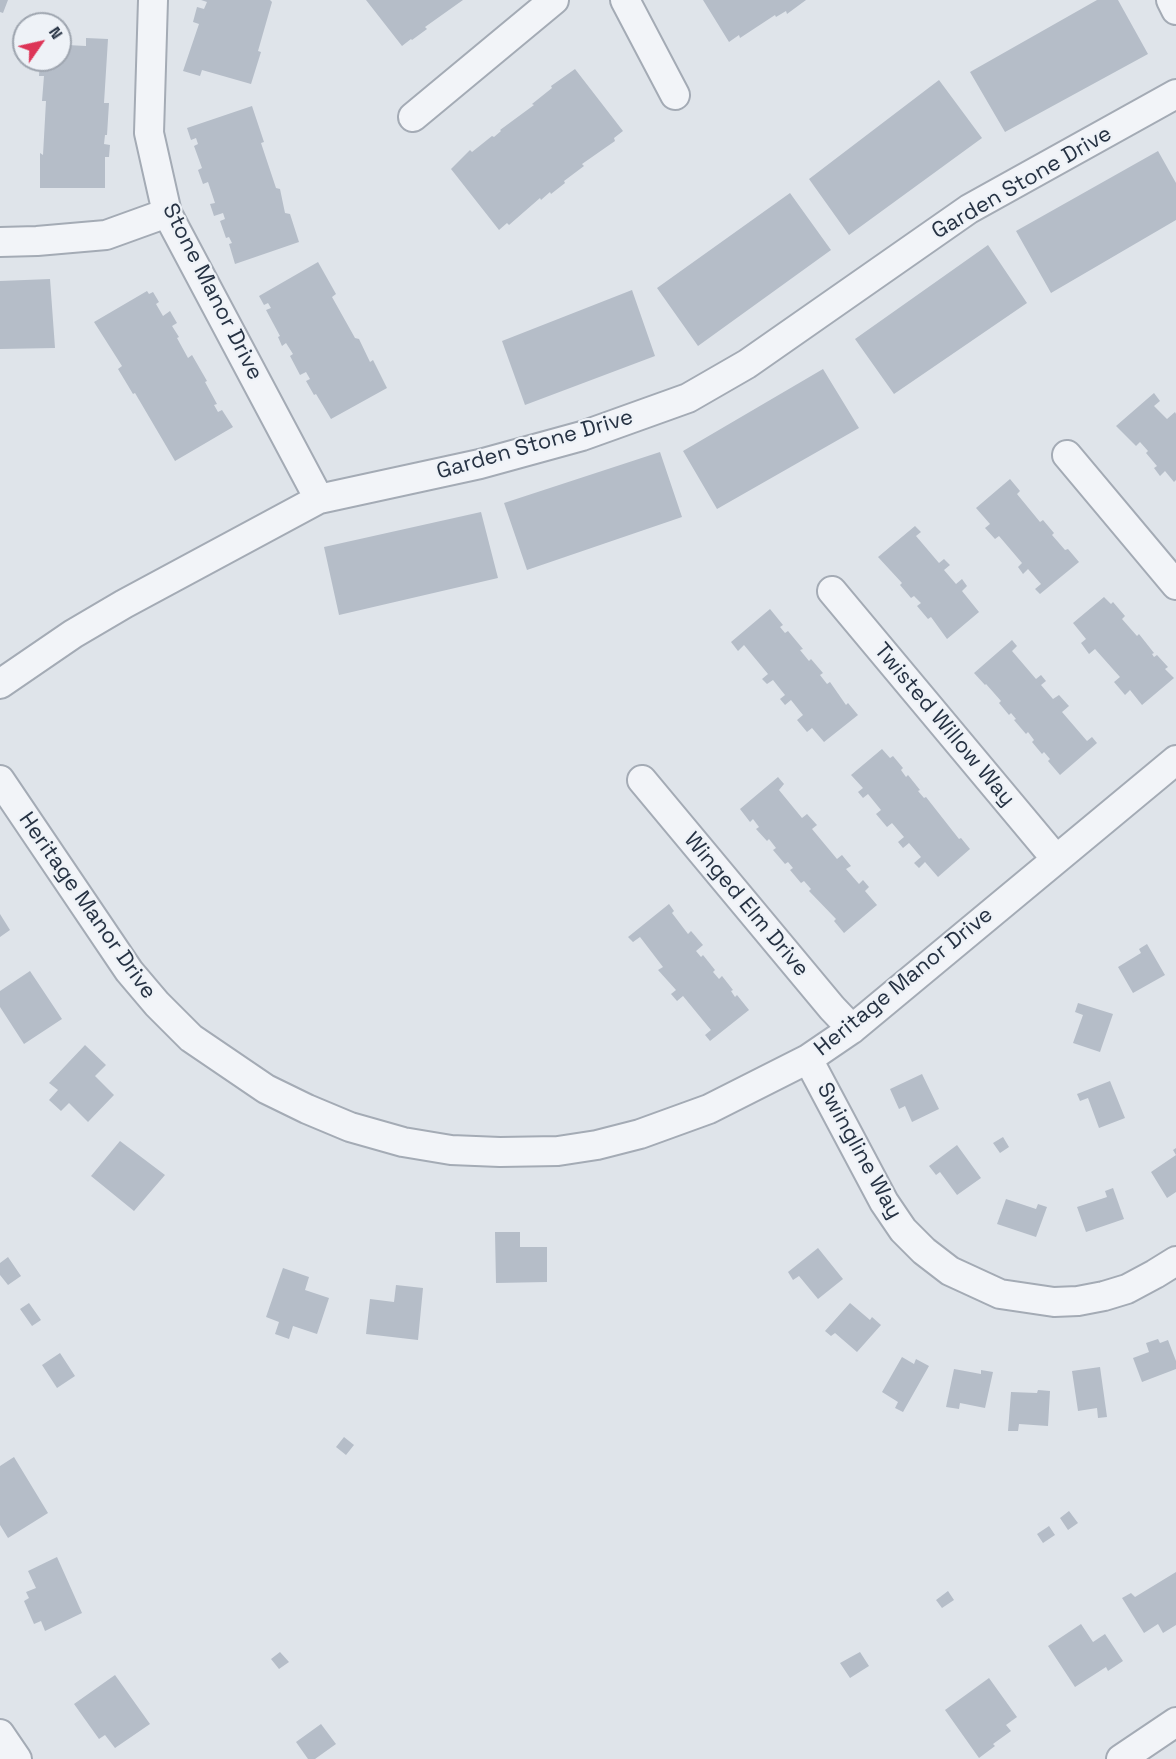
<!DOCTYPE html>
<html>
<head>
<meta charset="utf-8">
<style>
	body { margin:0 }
	#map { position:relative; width:1176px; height:1759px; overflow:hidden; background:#dfe4ea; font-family:"Space Grotesk",sans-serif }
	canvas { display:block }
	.north { position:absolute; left:12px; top:12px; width:60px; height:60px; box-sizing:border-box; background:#eef2f7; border:2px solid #9ea5af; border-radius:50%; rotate:56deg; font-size:16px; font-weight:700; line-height:24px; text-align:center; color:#263243 }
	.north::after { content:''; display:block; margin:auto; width:21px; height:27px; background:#dd3557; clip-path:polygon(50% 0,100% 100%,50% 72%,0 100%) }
</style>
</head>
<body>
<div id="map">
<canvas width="1176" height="1759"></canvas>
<div class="north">N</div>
</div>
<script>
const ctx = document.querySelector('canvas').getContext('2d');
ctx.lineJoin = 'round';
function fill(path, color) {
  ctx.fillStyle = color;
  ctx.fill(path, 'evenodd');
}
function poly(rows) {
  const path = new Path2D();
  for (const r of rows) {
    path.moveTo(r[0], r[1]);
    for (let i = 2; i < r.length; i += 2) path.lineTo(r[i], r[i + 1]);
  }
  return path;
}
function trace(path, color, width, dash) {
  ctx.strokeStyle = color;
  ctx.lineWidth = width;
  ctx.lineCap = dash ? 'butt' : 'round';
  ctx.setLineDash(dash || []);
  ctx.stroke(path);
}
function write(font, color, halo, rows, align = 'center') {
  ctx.font = font + ' "Space Grotesk",sans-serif';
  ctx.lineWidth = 4.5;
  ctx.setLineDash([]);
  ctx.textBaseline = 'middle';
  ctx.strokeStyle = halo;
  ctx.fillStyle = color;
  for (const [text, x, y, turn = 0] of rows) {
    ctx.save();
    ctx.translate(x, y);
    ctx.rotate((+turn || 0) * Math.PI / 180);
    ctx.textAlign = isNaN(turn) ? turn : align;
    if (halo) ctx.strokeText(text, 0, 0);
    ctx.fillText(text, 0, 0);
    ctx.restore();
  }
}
fill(poly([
	[0,0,8,0,3,13,0,12],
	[201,0,270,0,272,2,258,51,261,52,251,84,202,70,200,76,183,71,199,24,193,22,197,7,204,9,207,2],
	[366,0,463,0,425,27,427,29,412,40,411,39,402,46],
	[703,0,806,0,787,14,786,11,776,17,775,15,740,38,739,35,729,42],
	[1097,0,1118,0,1148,54,1005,132,970,72],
	[60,38,68,38,67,45,86,46,86,38,108,39,104,103,109,103,107,135,105,135,104,144,110,145,109,157,105,157,105,188,40,188,40,153,43,155,46,101,42,101,44,76,39,76,40,60,60,60],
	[575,69,623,131,614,138,615,141,582,164,584,166,564,181,565,183,551,194,550,192,541,200,540,198,509,225,507,223,499,230,451,169,470,150,472,152,492,136,494,137,501,131,500,130,534,105,532,104,552,88,551,86],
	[939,80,982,138,849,235,809,179],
	[252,106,264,142,261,143,276,188,280,189,285,213,290,214,299,242,235,264,229,244,232,243,229,237,226,238,220,221,225,219,223,213,214,216,210,204,215,203,208,182,203,184,198,170,202,168,194,146,198,144,196,138,191,140,187,128],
	[1158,151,1176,183,1176,220,1051,293,1016,231],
	[790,193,831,250,698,346,657,288],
	[988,245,1027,303,894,394,855,339],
	[318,262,336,294,332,297,355,338,359,339,370,362,373,360,387,388,331,419,316,394,314,395,306,381,310,379,306,372,300,375,290,356,293,354,286,343,282,346,278,337,280,336,266,310,271,308,268,303,264,305,259,296],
	[50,279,55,348,0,349,0,281],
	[632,290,655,356,525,405,502,341],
	[147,291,149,294,153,292,159,302,156,304,163,316,170,311,177,323,172,326,179,337,177,338,188,358,192,355,207,381,205,382,217,404,214,405,218,412,222,410,233,427,175,461,135,393,133,394,118,369,122,366,94,322],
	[823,369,859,428,717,509,683,451],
	[1154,393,1160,401,1154,406,1167,419,1175,412,1176,414,1176,480,1174,482,1165,471,1160,476,1154,468,1157,466,1146,453,1148,451,1140,442,1136,446,1116,426],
	[660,452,682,517,527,570,504,503],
	[1010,479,1020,491,1017,494,1040,522,1043,520,1054,533,1052,535,1065,550,1068,549,1079,562,1040,594,1035,589,1041,584,1028,569,1023,574,1018,567,1022,563,999,536,995,539,985,528,990,524,976,508],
	[481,512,498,578,339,615,324,547],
	[915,526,921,532,916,536,939,563,944,559,950,565,944,570,956,584,962,579,967,586,962,591,979,612,947,639,931,617,928,619,917,606,921,603,914,596,911,598,900,585,902,583,878,557],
	[1104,597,1111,604,1113,602,1125,616,1122,619,1137,636,1139,634,1154,653,1152,654,1154,657,1157,655,1168,667,1165,669,1174,678,1142,705,1130,690,1125,695,1114,682,1120,677,1095,649,1089,654,1081,643,1086,639,1073,623],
	[770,609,783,625,780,627,785,633,788,631,803,649,800,650,809,661,811,659,823,673,820,675,827,684,830,682,846,705,848,703,858,715,824,742,812,728,807,732,797,720,803,715,791,700,785,705,780,699,785,695,773,680,767,684,762,679,768,674,744,645,738,651,731,642],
	[1012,640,1017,646,1012,651,1036,679,1041,675,1046,681,1041,685,1053,699,1059,695,1069,706,1062,712,1087,741,1092,737,1097,743,1060,775,1048,761,1050,759,1044,752,1042,754,1032,742,1034,740,1028,732,1026,734,1014,720,1016,719,1011,713,1009,715,999,703,1001,701,986,684,985,685,974,673],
	[882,749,890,758,893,756,903,768,901,770,906,777,908,775,920,790,918,791,924,798,926,797,959,839,961,838,970,849,938,877,925,862,919,868,914,863,921,857,909,843,903,848,898,842,904,837,892,823,887,827,876,814,881,810,868,794,863,798,858,792,863,788,851,775],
	[778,777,784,784,779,790,802,818,807,814,817,825,812,829,837,859,842,855,851,866,846,869,859,884,863,880,869,887,865,891,877,905,844,933,834,921,836,919,809,891,811,889,804,881,801,883,790,870,793,868,788,862,785,864,773,850,776,848,769,839,767,841,756,829,759,827,753,819,750,822,740,809],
	[669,904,674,911,672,913,688,934,691,931,703,945,696,951,701,957,703,955,715,970,713,972,719,979,722,976,733,990,731,991,735,997,737,995,749,1010,710,1041,705,1035,711,1030,683,996,677,1001,671,994,676,990,658,970,663,967,640,937,633,942,628,937],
	[0,914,10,930,0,937],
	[1147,944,1165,975,1133,993,1118,967,1141,953,1139,949],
	[30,971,62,1019,24,1044,0,1007,0,991],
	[1078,1003,1113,1014,1100,1052,1073,1043,1083,1015,1075,1012],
	[85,1045,106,1065,95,1076,114,1095,88,1122,69,1103,61,1111,49,1100,58,1090,49,1083],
	[922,1074,939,1109,912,1122,905,1106,899,1109,890,1089],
	[1110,1081,1125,1118,1099,1128,1088,1098,1080,1101,1077,1094],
	[1003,1137,1009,1147,1000,1153,993,1143],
	[120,1141,165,1175,134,1211,91,1176],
	[957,1145,981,1178,957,1195,940,1172,936,1175,929,1166],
	[1176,1148,1176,1192,1167,1198,1151,1172,1176,1155,1173,1150],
	[1113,1188,1124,1219,1086,1232,1077,1207,1107,1197,1105,1191],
	[1006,1199,1036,1209,1038,1204,1047,1207,1036,1237,997,1224],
	[495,1232,520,1232,520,1247,547,1247,547,1282,496,1283],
	[818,1248,843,1279,818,1299,799,1276,793,1280,788,1272],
	[8,1257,21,1276,8,1285,0,1275,0,1263],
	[283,1268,309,1277,305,1290,329,1298,317,1334,293,1326,289,1339,275,1334,279,1322,266,1317],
	[396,1285,423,1288,418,1340,366,1334,370,1299,394,1302],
	[29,1303,41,1320,32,1326,20,1309],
	[850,1303,870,1320,872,1317,881,1325,857,1352,835,1333,831,1336,825,1331],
	[1158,1339,1160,1343,1168,1340,1176,1361,1176,1369,1142,1382,1133,1358,1149,1352,1146,1343],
	[60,1353,75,1376,57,1388,42,1365],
	[902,1357,914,1364,916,1359,929,1366,903,1412,895,1408,898,1402,882,1392],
	[1100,1367,1107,1417,1098,1418,1097,1408,1078,1411,1072,1371],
	[954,1369,981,1374,981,1370,993,1372,985,1408,960,1403,959,1409,946,1407],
	[1038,1390,1050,1391,1048,1426,1019,1424,1018,1431,1008,1431,1011,1392,1037,1393],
	[344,1437,354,1445,346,1455,336,1447],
	[14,1457,48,1513,8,1538,0,1525,0,1466],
	[1069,1511,1078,1523,1068,1530,1060,1518],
	[1049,1526,1055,1535,1043,1543,1037,1534],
	[57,1557,82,1613,45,1631,41,1621,34,1624,24,1601,29,1598,26,1592,36,1588,28,1571],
	[1176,1572,1176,1625,1163,1633,1158,1624,1144,1633,1122,1598,1131,1593,1135,1597],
	[948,1591,954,1600,942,1608,936,1600],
	[1081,1624,1093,1642,1105,1634,1123,1661,1108,1671,1106,1667,1075,1687,1048,1646],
	[280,1652,289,1662,279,1669,271,1659],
	[860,1652,869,1666,850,1678,840,1663],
	[115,1675,150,1724,115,1748,105,1735,99,1739,74,1704],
	[989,1678,1017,1717,1006,1725,1011,1731,993,1744,995,1746,979,1758,945,1710],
	[321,1724,336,1744,315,1759,308,1759,296,1742]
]), '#b5bdc8');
const minor = poly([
	[153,0,149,133,167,213,319,499],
	[625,0,675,95],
	[1171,0,1176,10],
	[413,117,554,0],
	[0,242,37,241,106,235,167,213],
	[1067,455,1176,585],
	[832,591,1056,859],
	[0,684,73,634,124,604,319,499,480,464,582,436,688,398,747,364,969,209,1176,94],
	[0,780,129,971,157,1004,191,1038,266,1089,307,1109,350,1127,403,1142,451,1150,500,1152,558,1151,597,1145,640,1134,709,1109,808,1059,852,1029,1176,760],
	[642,780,832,1008,852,1029],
	[808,1059,884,1202,903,1230,924,1251,950,1271,1000,1294,1054,1302,1078,1301,1104,1296,1127,1289,1155,1274,1176,1261],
	[0,1734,17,1759],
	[1121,1759,1176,1722]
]);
trace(minor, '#a4abb5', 32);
trace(minor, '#f2f4f8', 28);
write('22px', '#263243', '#eef2f7', [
	["Garden Stone Drive",1022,183,-30],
	["Stone Manor Drive",212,292,63],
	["Garden Stone Drive",535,445,-16],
	["Twisted Willow Way",944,725,50],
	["Winged Elm Drive",746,905,50],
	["Heritage Manor Drive",87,906,55],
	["Heritage Manor Drive",904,982,-39],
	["Swingline Way",859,1151,61]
]);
</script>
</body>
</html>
